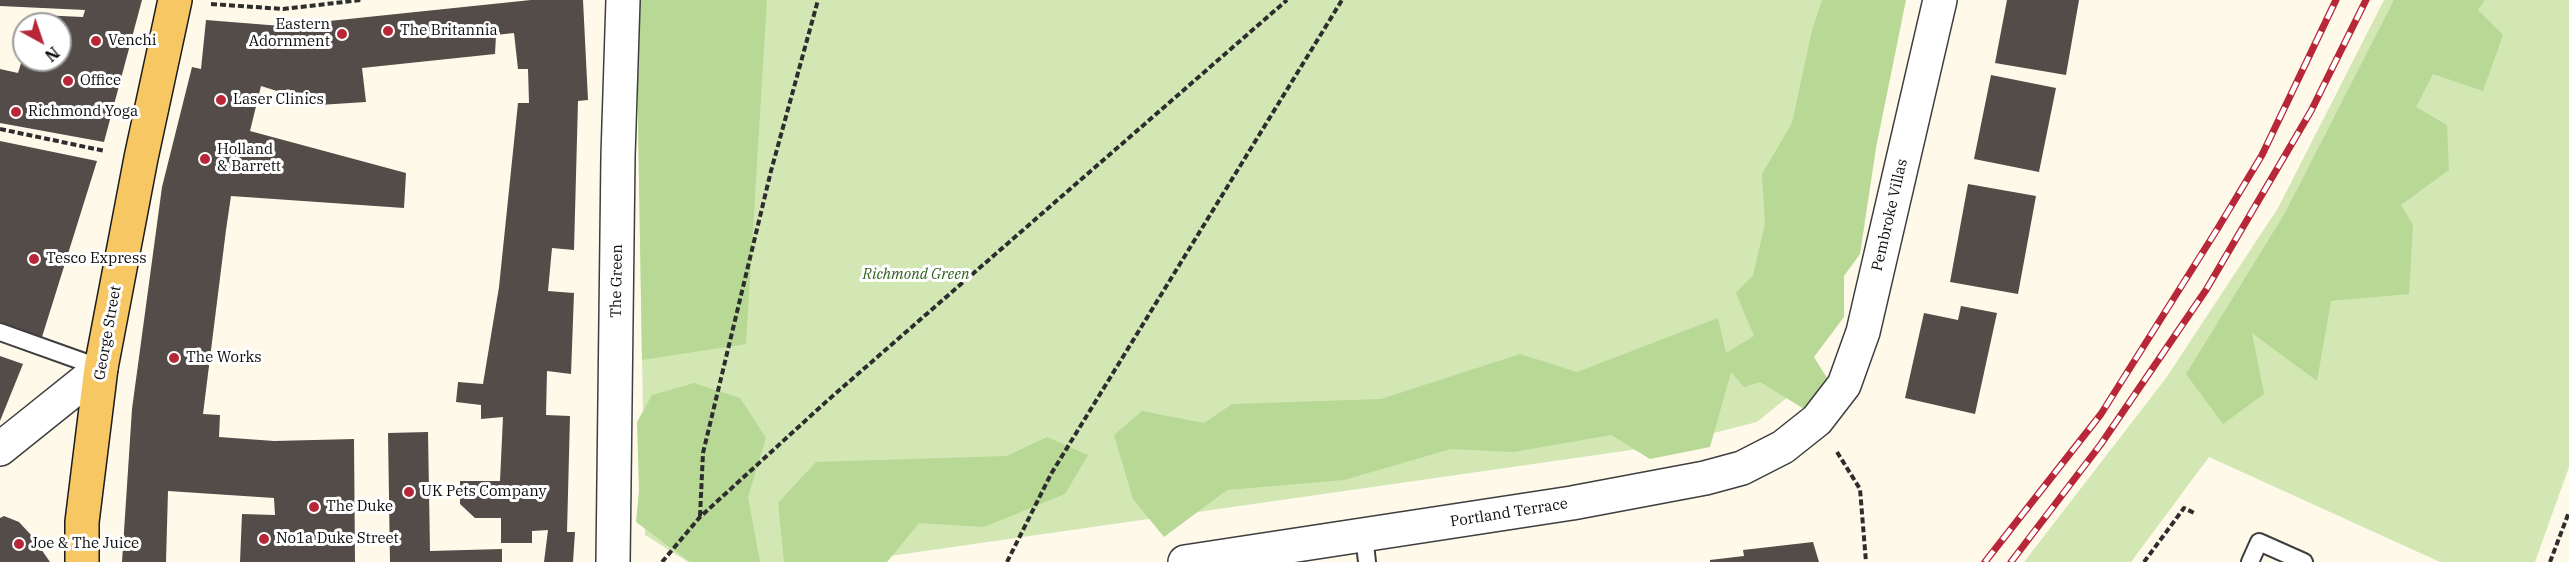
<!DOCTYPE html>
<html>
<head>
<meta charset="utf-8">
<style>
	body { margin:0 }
	#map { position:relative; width:2569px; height:562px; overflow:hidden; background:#fff9ea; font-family:"IBM Plex Serif",serif }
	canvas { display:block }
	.north { position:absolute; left:12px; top:12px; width:60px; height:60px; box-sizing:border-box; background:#fff; border:2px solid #9d9d9d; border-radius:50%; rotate:140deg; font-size:16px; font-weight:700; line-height:24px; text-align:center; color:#0b0b0b }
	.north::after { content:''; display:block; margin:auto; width:21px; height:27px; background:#b82738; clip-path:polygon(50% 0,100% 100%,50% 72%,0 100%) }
</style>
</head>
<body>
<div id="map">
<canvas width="2569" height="562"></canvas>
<div class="north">N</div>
</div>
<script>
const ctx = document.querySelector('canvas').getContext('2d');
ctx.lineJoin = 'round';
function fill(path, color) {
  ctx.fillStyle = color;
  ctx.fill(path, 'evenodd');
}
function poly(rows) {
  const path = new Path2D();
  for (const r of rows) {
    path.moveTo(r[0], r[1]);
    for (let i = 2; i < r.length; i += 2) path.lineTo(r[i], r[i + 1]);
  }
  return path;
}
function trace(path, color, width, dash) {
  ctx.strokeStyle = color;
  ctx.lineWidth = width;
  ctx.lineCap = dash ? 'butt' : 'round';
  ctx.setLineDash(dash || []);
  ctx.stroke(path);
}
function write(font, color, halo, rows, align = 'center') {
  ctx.font = font + ' "IBM Plex Serif",serif';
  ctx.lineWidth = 6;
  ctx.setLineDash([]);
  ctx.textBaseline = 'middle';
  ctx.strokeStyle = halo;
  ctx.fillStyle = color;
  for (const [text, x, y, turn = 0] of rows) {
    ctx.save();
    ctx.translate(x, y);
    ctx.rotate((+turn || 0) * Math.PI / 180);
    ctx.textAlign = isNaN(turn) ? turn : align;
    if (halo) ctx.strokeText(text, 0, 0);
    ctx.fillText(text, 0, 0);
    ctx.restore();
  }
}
fill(poly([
	[636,0,1898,0,1794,392,1757,422,1666,445,848,562,688,562,645,535],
	[2384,0,2569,0,2569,467,2535,562,2440,562,2209,457,2131,562,2024,562,2166,378,2278,208]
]), '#d3e7b5');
fill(poly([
	[636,0,767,0,746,344,642,360],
	[1822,0,1906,0,1876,148,1860,254,1844,276,1844,317,1814,357,1827,378,1806,410,1760,382,1744,387,1731,372,1710,447,1650,459,1611,435,1514,452,1451,449,1344,480,1227,490,1164,537,1133,499,1114,435,1142,411,1204,423,1232,404,1381,399,1520,354,1577,372,1718,318,1726,353,1754,336,1736,293,1753,275,1765,224,1762,174,1792,123,1812,30],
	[2394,0,2485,0,2478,10,2503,35,2483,91,2433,74,2416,107,2447,125,2449,170,2401,205,2413,225,2409,294,2331,301,2317,381,2252,333,2264,394,2223,424,2186,374,2285,213],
	[694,383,740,398,766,438,748,497,760,562,690,562,636,522,639,491,637,422,652,395],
	[1047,437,1088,455,1065,494,984,527,919,523,887,562,784,562,778,503,816,462,1007,456]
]), '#b8d895');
fill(poly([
	[0,0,142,0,104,142,0,123,0,69,18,73,22,60,60,60,60,24,36,24,40,15,83,17,85,10,0,6],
	[531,0,583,0,588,100,578,101,574,250,552,248,548,291,574,293,571,374,547,371,546,415,570,416,567,532,575,532,573,562,544,562,548,530,532,531,532,543,501,543,501,518,475,518,460,504,460,481,500,481,503,417,481,419,481,405,456,402,458,382,483,384,499,287,518,103,529,103,528,69,518,69,514,33,496,35,495,54,362,68,366,102,319,105,319,94,277,91,261,86,250,131,406,173,404,208,231,196,226,230,203,414,220,415,219,437,274,441,354,439,355,562,240,562,242,514,275,515,274,498,168,491,166,562,122,562,132,409,162,187,192,67,201,69,206,20,281,26],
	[2007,0,2079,0,2066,75,1995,63],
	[1991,75,2056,88,2039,172,1974,159],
	[0,141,97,161,42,337,0,322],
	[1968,184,2036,196,2018,294,1950,282],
	[1961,306,1997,313,1975,414,1905,398,1924,313,1958,320],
	[0,356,23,364,0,421],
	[428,432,430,551,502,549,502,562,390,562,388,433],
	[4,516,19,522,32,536,50,562,0,562,0,518],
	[1813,542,1819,562,1710,562,1710,560,1744,556,1743,550]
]), '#544c48');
const lane = poly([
	[0,332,101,368],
	[1364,535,1367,562],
	[2250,562,2259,542,2304,562]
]);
const street = poly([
	[0,449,101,368],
	[613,562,618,156,623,0],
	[1185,562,1572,503,1705,478,1742,468,1783,447,1817,420,1844,385,1863,332,1940,0]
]);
const primary = poly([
	[82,562,82,522,101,368,141,158,175,0]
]);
trace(lane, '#3e3e3e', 20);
trace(street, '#3e3e3e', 36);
trace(primary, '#1c1c1c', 36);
trace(poly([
	[211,4,283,9,361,0],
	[0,129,105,151],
	[1837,452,1860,489,1866,562],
	[700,516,703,453,771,171,818,0],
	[662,562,700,517,828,400,1287,0],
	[1007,562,1051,474,1342,0],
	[2144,562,2184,508,2194,513],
	[2550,562,2569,512]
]), '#2d2d2d', 4, [6, 3]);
trace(lane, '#fff', 16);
trace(street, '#fff', 33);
trace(primary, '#f6c762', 33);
const rail = poly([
	[1985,562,2101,414,2218,228,2262,155,2336,0],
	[2011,562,2101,444,2206,290,2311,111,2366,0]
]);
trace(rail, '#b82738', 7);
trace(rail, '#fff', 4.5, [14]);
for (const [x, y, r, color] of [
	[388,31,6,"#b82738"],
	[342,34,6,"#b82738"],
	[96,41,6,"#b82738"],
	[68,81,6,"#b82738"],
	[221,100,6,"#b82738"],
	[16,112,6,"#b82738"],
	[205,159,6,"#b82738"],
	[34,259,6,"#b82738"],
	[174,358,6,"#b82738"],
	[409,492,6,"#b82738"],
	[314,507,6,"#b82738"],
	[264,539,6,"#b82738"],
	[19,544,6,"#b82738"]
]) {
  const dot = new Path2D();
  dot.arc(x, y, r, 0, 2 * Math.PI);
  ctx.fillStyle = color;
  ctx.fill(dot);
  trace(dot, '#fff', 2);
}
write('15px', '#0b0b0b', '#fff', [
	["Eastern",330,25,"right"],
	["Adornment",330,42,"right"],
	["The Britannia",400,31],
	["Venchi",108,41],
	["Office",80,81],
	["Laser Clinics",233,100],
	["Richmond Yoga",28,112],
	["Holland",217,150],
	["& Barrett",217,167],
	["Tesco Express",46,259],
	["The Works",186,358],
	["UK Pets Company",421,492],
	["The Duke",326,507],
	["No1a Duke Street",276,539],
	["Joe & The Juice",31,544]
], 'left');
write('15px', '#0b0b0b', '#fff', [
	["Pembroke Villas",1890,215,-77],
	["The Green",617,281,-89],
	["George Street",108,333,-80],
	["Portland Terrace",1509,513,-9]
]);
write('italic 15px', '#31611e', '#fff', [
	["Richmond Green",916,275]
]);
</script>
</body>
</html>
